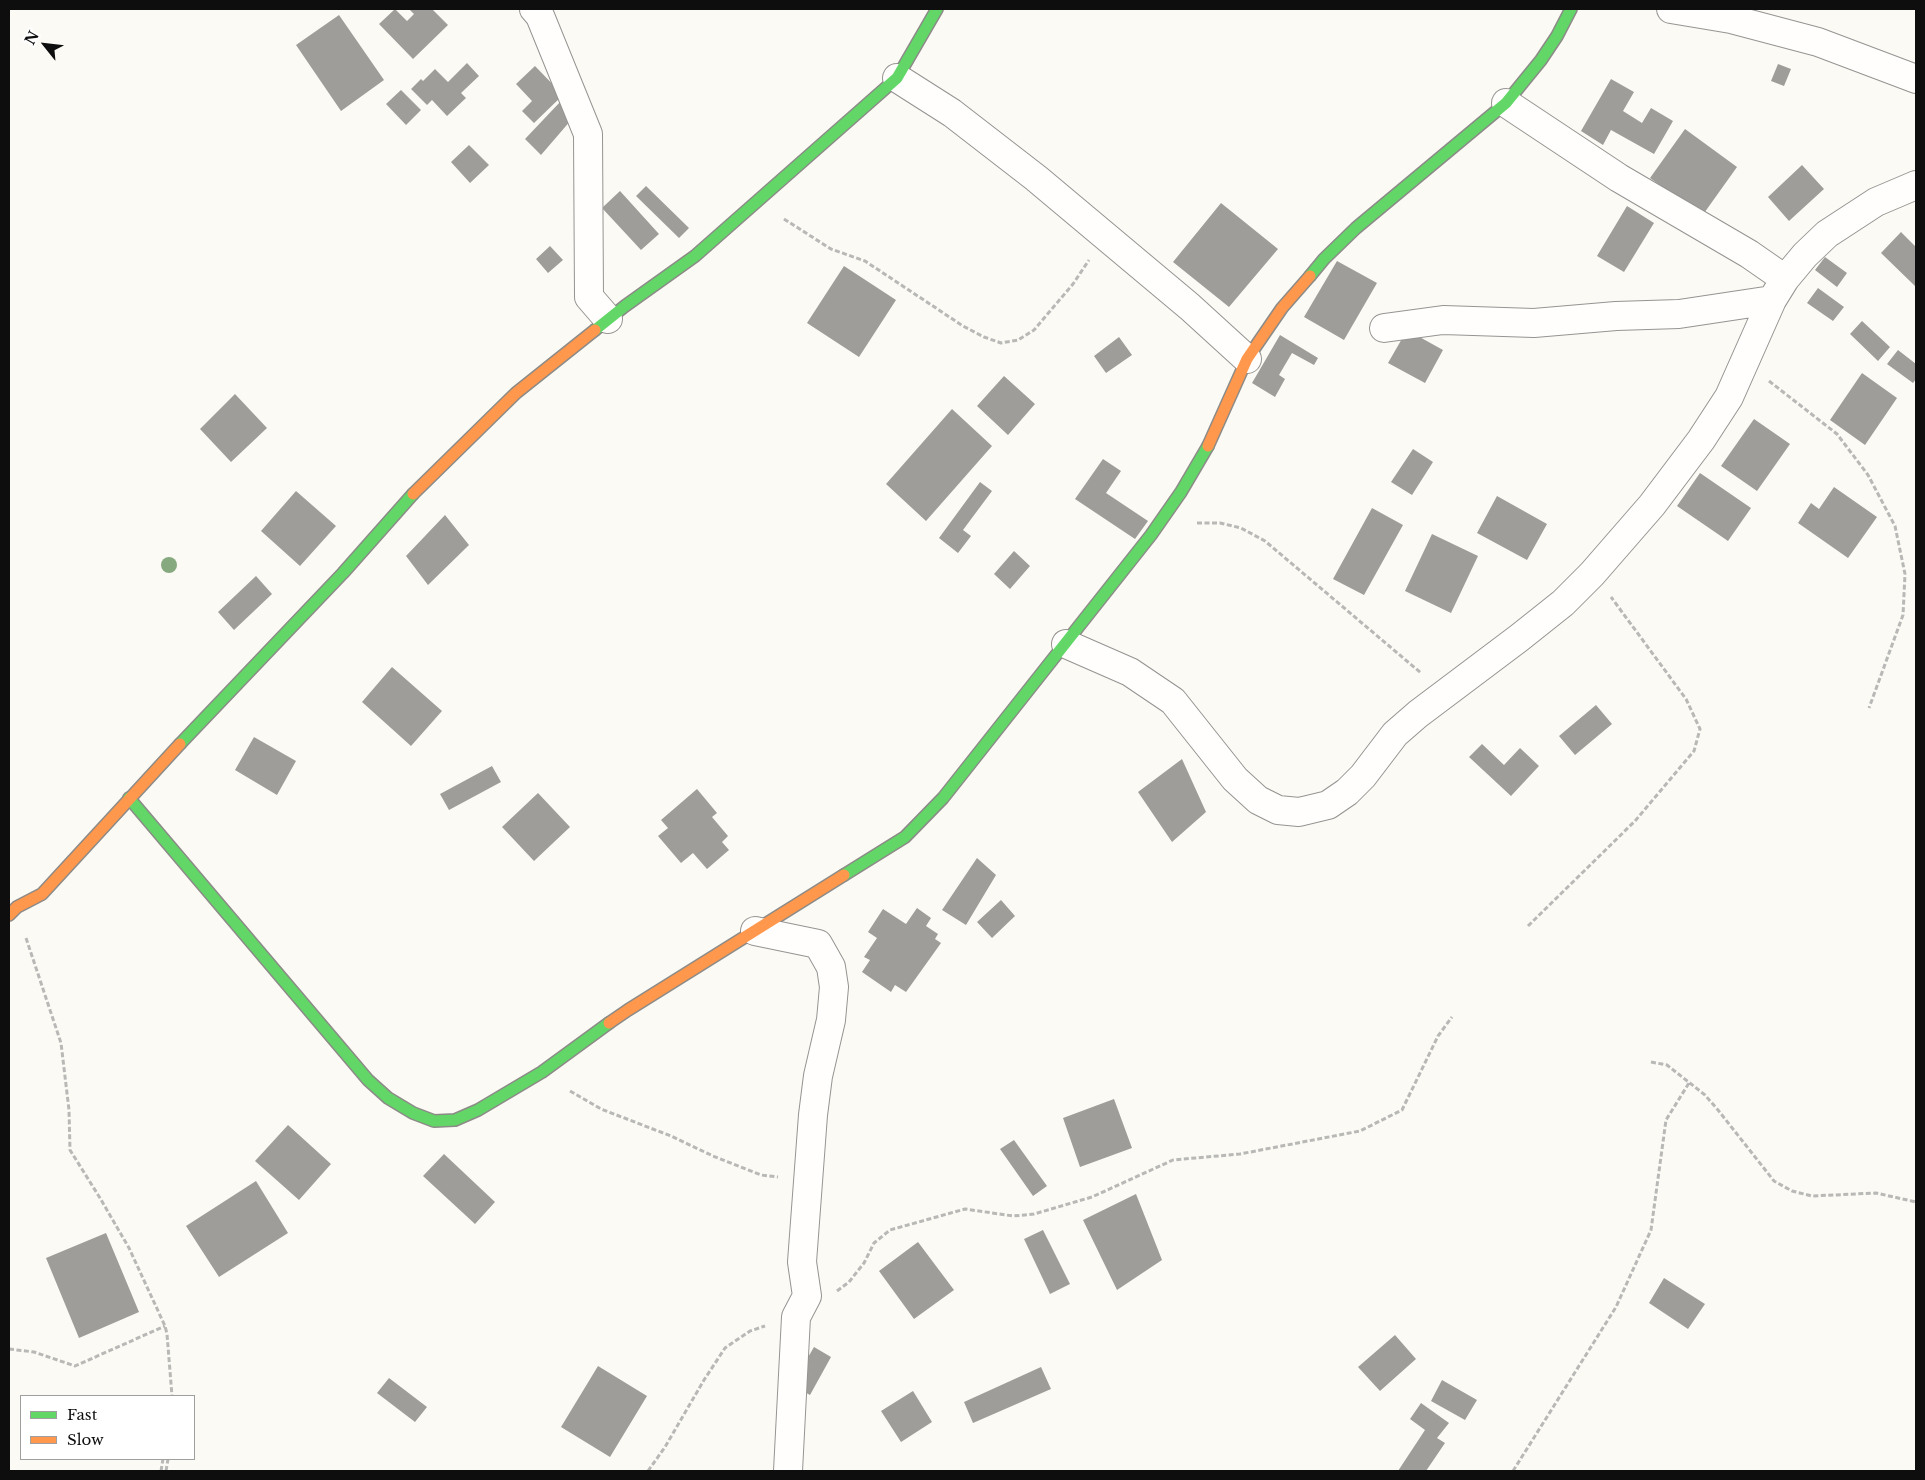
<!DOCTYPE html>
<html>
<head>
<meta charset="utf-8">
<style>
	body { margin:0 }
	#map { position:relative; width:1925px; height:1480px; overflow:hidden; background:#fcfaf4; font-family:"Libre Baskerville",serif }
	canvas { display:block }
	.frame { position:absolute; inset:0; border:10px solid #0e0e0e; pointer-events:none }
	.legend { position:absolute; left:20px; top:1395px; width:175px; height:65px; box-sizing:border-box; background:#fff; border:1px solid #9f9f9f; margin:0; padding:6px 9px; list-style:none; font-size:15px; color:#0e0e0e }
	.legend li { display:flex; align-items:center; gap:10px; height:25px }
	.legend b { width:25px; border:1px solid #9f9f9f }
	.north { position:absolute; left:20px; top:20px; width:50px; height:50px; -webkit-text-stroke:4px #fff; paint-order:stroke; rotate:299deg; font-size:14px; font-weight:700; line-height:20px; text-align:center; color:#0e0e0e }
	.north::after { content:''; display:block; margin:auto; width:18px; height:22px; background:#0e0e0e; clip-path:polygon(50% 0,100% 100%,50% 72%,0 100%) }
</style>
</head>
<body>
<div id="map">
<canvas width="1925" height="1480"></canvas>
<div class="frame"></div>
<ul class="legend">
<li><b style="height:6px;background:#63d668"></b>Fast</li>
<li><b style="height:6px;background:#ff974d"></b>Slow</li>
</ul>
<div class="north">N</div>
</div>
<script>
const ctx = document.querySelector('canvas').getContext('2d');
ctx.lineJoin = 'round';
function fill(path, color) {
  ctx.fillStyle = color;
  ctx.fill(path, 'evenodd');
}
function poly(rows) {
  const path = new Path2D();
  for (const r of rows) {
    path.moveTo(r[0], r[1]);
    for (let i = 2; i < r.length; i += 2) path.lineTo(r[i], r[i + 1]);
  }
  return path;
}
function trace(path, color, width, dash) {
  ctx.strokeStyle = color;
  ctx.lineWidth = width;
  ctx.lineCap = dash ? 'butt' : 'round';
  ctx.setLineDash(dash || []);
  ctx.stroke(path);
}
fill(poly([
	[395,9,407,21,414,14,409,9,432,9,448,25,413,59,379,24],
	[339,15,384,80,341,111,296,45],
	[467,63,479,76,461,93,466,98,447,116,432,100,427,105,411,89,421,79,423,81,435,69,448,82],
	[1778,64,1791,69,1784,86,1771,81],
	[535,66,563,95,534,123,522,111,532,101,516,84],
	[1611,79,1634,92,1623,111,1642,123,1651,108,1673,121,1654,154,1611,130,1603,145,1581,131],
	[401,90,421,110,406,125,386,104],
	[561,101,578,112,541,155,525,139],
	[1685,129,1737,167,1702,216,1650,178],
	[469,145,489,165,470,183,451,162],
	[1802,165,1824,189,1789,221,1768,197],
	[646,186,689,228,679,238,636,196],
	[620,191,659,234,641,250,602,208],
	[1221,203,1278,249,1229,307,1173,262],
	[1627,206,1654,223,1624,272,1597,256],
	[1901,232,1916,247,1916,287,1881,253],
	[550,246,563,260,548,273,536,259],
	[1825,257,1847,273,1837,287,1815,270],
	[1337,261,1377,283,1344,340,1304,317],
	[844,266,896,300,859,357,807,323],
	[1818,288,1844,307,1833,321,1807,303],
	[1862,321,1890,347,1878,361,1850,334],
	[1407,330,1443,350,1425,383,1388,363],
	[1280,335,1318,358,1314,365,1292,353,1279,375,1285,379,1275,397,1252,383],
	[1119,337,1132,355,1106,373,1094,356],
	[1898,350,1916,364,1916,379,1913,383,1887,364],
	[1862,373,1897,398,1865,445,1830,420],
	[1004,376,1035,404,1008,435,977,406],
	[235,394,267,428,231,462,200,429],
	[952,409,992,446,926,521,886,484],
	[1754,419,1790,444,1757,491,1721,466],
	[1413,449,1433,462,1412,495,1391,482],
	[1103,459,1121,471,1106,493,1148,521,1135,539,1075,499],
	[1700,473,1751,508,1728,541,1677,506],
	[980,482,992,491,963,530,971,536,958,553,939,538],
	[1834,487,1877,517,1848,558,1798,523,1811,503,1819,509],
	[296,491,336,526,300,566,261,531],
	[1497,496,1547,524,1527,560,1477,533],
	[1372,508,1403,525,1364,595,1333,579],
	[445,515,469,545,428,585,406,556],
	[1432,534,1478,556,1451,613,1405,591],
	[1014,551,1030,566,1010,589,994,574],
	[256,576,272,594,234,630,218,612],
	[392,667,442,711,411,746,362,702],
	[1596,705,1612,724,1575,755,1559,736],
	[254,737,296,761,277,795,235,770],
	[1482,744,1504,765,1520,748,1539,766,1511,796,1469,757],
	[1182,759,1206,812,1172,842,1138,792],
	[492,766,501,782,449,810,440,794],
	[697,789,717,813,712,817,728,836,722,842,729,850,707,869,693,853,681,863,658,836,668,828,661,820],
	[538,793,570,827,534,861,502,827],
	[977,858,996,875,966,925,942,910],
	[1001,900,1015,916,992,938,977,922],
	[917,908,931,918,926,926,938,934,935,939,941,943,906,992,895,985,891,992,862,972,870,960,864,957,877,938,868,932,883,909,906,924],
	[1114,1099,1132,1148,1080,1167,1063,1118],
	[288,1125,331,1164,299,1200,255,1161],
	[1014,1140,1047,1186,1033,1196,1000,1149],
	[444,1154,495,1202,475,1224,423,1176],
	[256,1181,288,1233,219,1277,186,1226],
	[1136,1194,1162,1260,1117,1290,1083,1220],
	[1043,1230,1070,1284,1050,1294,1024,1239],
	[106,1233,139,1312,79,1338,46,1258],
	[918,1242,954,1290,914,1319,879,1271],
	[1664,1278,1705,1304,1688,1329,1649,1303],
	[1395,1335,1416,1359,1380,1391,1358,1367],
	[814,1347,831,1357,810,1395,792,1385],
	[598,1366,647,1396,610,1457,561,1427],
	[1041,1367,1051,1389,973,1423,964,1402],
	[389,1378,427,1407,415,1422,377,1393],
	[1442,1380,1477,1400,1465,1420,1431,1401],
	[913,1391,932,1422,901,1442,881,1411],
	[1421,1403,1449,1423,1437,1438,1445,1443,1426,1471,1398,1471,1425,1430,1410,1419]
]), '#9f9d99');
const street = poly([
	[534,9,540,16,588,134,589,297,608,319],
	[1671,9,1731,19,1818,42,1916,79],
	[897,78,952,113,1036,178,1190,307,1247,359],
	[1506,103,1619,178,1749,254,1785,279],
	[1384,328,1443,320,1534,323,1616,316,1679,314,1772,300],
	[1066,644,1130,672,1173,701,1235,779,1258,800,1278,810,1299,812,1328,805,1347,792,1363,776,1395,734,1418,714,1519,638,1563,603,1592,574,1652,505,1701,440,1729,397,1772,300,1785,279,1805,255,1827,234,1876,202,1916,185],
	[755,931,818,944,831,967,834,987,831,1020,818,1076,813,1115,802,1262,807,1296,796,1317,788,1471]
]);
const fast = poly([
	[1310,276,1324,259,1356,228,1506,103,1541,60,1557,36,1571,9],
	[595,330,625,306,695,256,897,78,937,9],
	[180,744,343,573,413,494],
	[129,798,368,1080,388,1098,413,1113,434,1121,455,1120,478,1110,542,1072,609,1023],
	[844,875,905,837,943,798,1151,535,1181,492,1208,446]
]);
const slow = poly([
	[1208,446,1247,359,1282,308,1310,276],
	[413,494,516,393,595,330],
	[9,915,17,907,42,894,180,744],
	[609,1023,628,1010,844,875]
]);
trace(street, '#959492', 30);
trace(fast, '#8c8b88', 14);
trace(slow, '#8c8b88', 14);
trace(poly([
	[784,219,831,249,865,261,963,326,984,337,1001,343,1018,340,1034,330,1073,284,1089,260],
	[1769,381,1837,434,1868,475,1895,526,1905,574,1903,615,1869,708],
	[1197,523,1220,523,1241,528,1265,541,1421,673],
	[1528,926,1635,821,1694,751,1700,729,1686,699,1611,597],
	[26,938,61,1043,69,1110,70,1150,100,1198,129,1248,165,1326,167,1334,172,1396],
	[1651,1062,1667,1065,1705,1095,1718,1110,1774,1181,1792,1191,1812,1196,1876,1193,1916,1202],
	[570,1091,601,1109,671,1136,713,1156,761,1175,778,1177],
	[837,1291,849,1282,864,1263,874,1243,890,1230,965,1209,1013,1216,1034,1214,1092,1197,1173,1160,1240,1154,1360,1131,1402,1110,1438,1036,1452,1017],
	[9,1349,34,1352,75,1366,165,1326],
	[161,1471,163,1459],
	[166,1471,168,1459],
	[648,1471,665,1447,704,1380,725,1348,750,1331,765,1326],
	[1513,1471,1616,1307,1651,1230,1666,1120,1689,1083]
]), '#b8b8b7', 3, [5, 2.5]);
trace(street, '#fffefd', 28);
trace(fast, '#63d668', 11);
trace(slow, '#ff974d', 11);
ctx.fillStyle = '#87a97f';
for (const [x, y] of [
	[169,565]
]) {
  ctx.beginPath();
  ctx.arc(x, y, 8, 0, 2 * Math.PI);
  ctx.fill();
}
</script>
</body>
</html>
